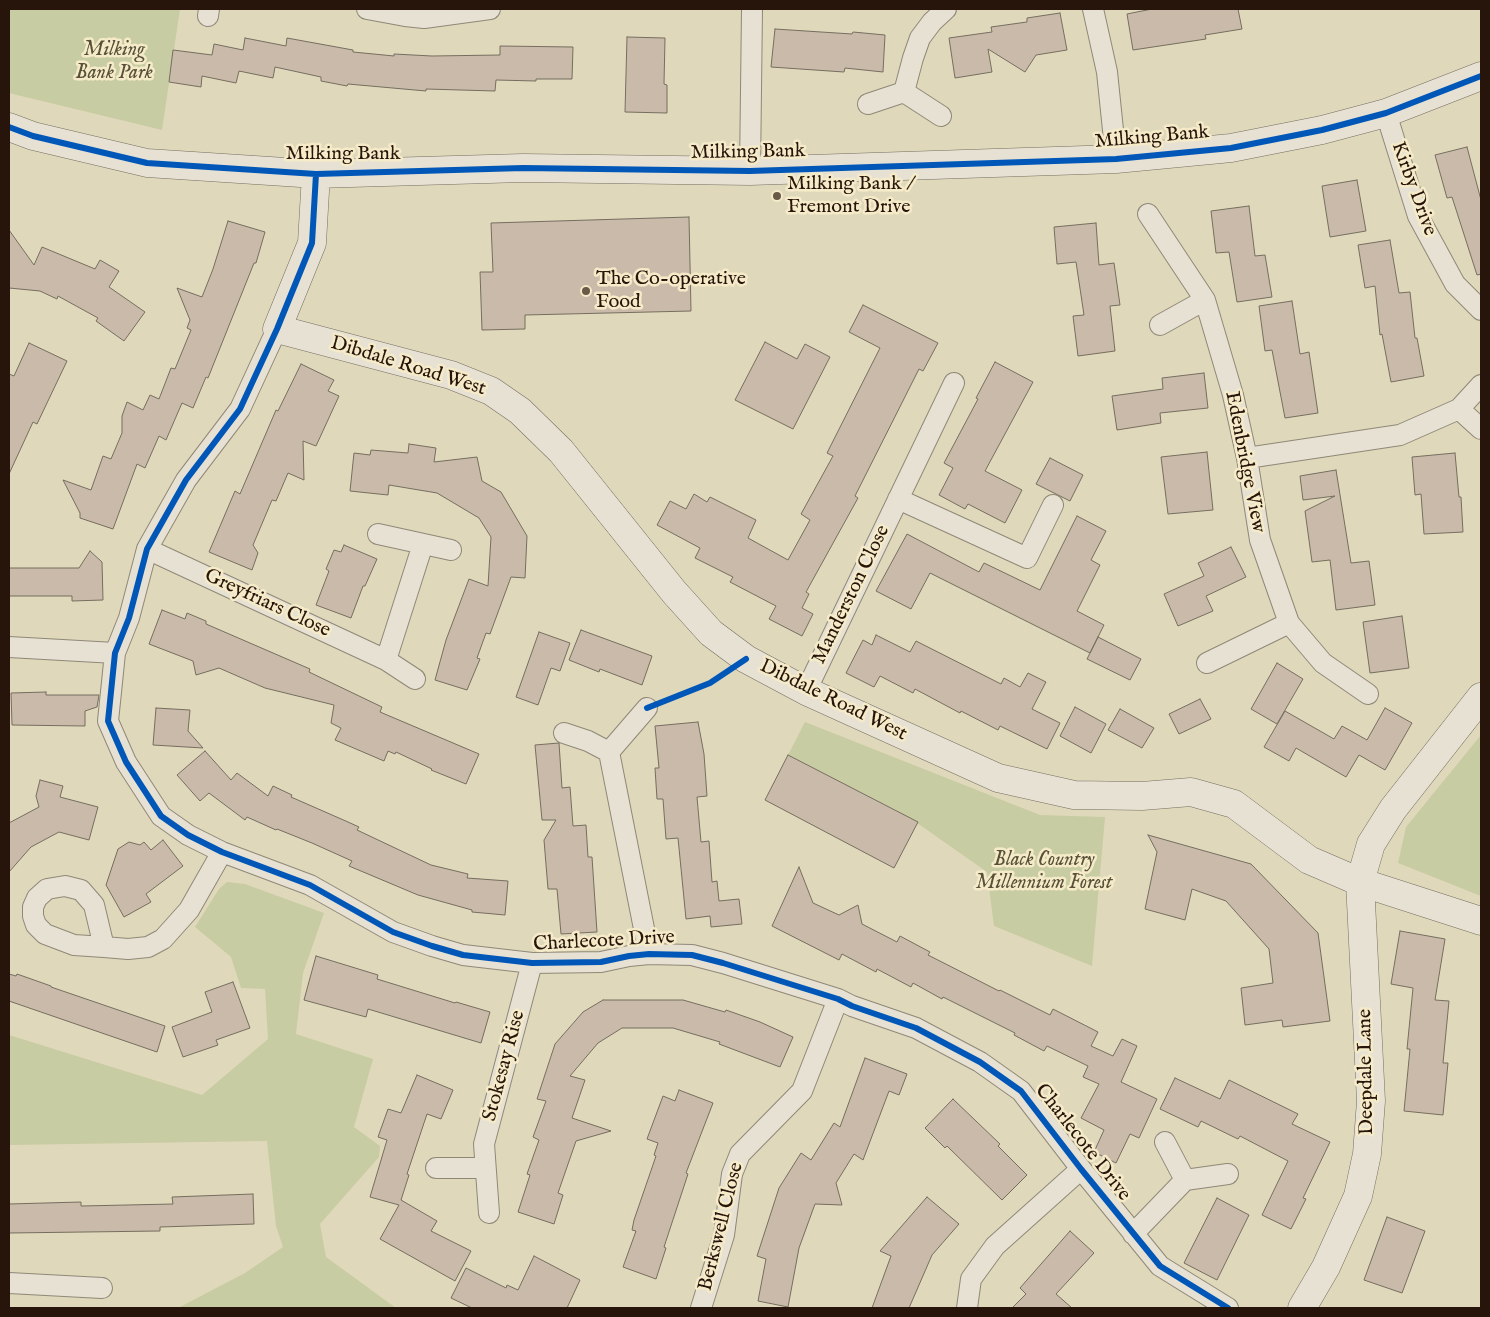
<!DOCTYPE html>
<html>
<head>
<meta charset="utf-8">
<style>
	body { margin:0 }
	#map { position:relative; width:1490px; height:1317px; overflow:hidden; background:#e0d8bb; font-family:"IM FELL English",serif }
	canvas { display:block }
	.frame { position:absolute; inset:0; border:10px solid #27140a; pointer-events:none }
</style>
</head>
<body>
<div id="map">
<canvas width="1490" height="1317"></canvas>
<div class="frame"></div>
</div>
<script>
const ctx = document.querySelector('canvas').getContext('2d');
ctx.lineJoin = 'round';
function fill(path, color) {
  ctx.fillStyle = color;
  ctx.fill(path, 'evenodd');
}
function poly(rows) {
  const path = new Path2D();
  for (const r of rows) {
    path.moveTo(r[0], r[1]);
    for (let i = 2; i < r.length; i += 2) path.lineTo(r[i], r[i + 1]);
  }
  return path;
}
function trace(path, color, width, dash) {
  ctx.strokeStyle = color;
  ctx.lineWidth = width;
  ctx.lineCap = dash ? 'butt' : 'round';
  ctx.setLineDash(dash || []);
  ctx.stroke(path);
}
function write(font, color, halo, rows, align = 'center') {
  ctx.font = font + ' "IM FELL English",serif';
  ctx.lineWidth = 5;
  ctx.setLineDash([]);
  ctx.textBaseline = 'middle';
  ctx.strokeStyle = halo;
  ctx.fillStyle = color;
  for (const [text, x, y, turn = 0] of rows) {
    ctx.save();
    ctx.translate(x, y);
    ctx.rotate((+turn || 0) * Math.PI / 180);
    ctx.textAlign = isNaN(turn) ? turn : align;
    if (halo) ctx.strokeText(text, 0, 0);
    ctx.fillText(text, 0, 0);
    ctx.restore();
  }
}
fill(poly([
	[9,9,180,9,162,130,9,93],
	[805,722,1040,815,1105,817,1092,966,994,926,987,872,910,818,788,755],
	[1481,735,1481,896,1398,863,1406,827],
	[227,882,245,884,324,913,303,973,296,1034,373,1059,354,1127,380,1146,379,1157,320,1224,326,1257,396,1308,178,1308,245,1273,283,1247,276,1226,267,1141,9,1145,9,1035,202,1095,268,1039,265,989,241,988,231,957,195,927,219,889]
]), '#c8cca2');
const building = poly([
	[1152,9,1238,9,1242,29,1205,35,1206,39,1133,50,1127,14,1152,9],
	[1060,13,1067,50,1036,55,1025,72,988,49,992,72,955,78,949,38,992,32,991,27,1027,22,1027,18,1060,13],
	[775,29,852,34,853,32,885,35,883,72,845,68,844,72,771,67,775,29],
	[627,37,665,38,664,84,667,85,667,113,625,112,627,37],
	[245,38,286,46,287,38,353,50,353,52,394,56,394,54,432,56,500,55,500,46,573,47,572,79,536,79,536,81,496,80,495,91,426,89,426,91,348,84,347,86,321,81,321,77,275,67,273,78,239,71,236,83,202,76,201,87,169,82,173,50,212,55,214,44,243,50,245,38],
	[1467,147,1481,200,1481,274,1477,275,1452,197,1447,198,1435,155,1467,147],
	[1357,180,1366,231,1330,237,1322,186,1357,180],
	[1249,206,1255,256,1265,255,1272,297,1237,302,1229,252,1216,253,1211,211,1249,206],
	[689,217,691,311,525,315,525,329,482,330,480,272,493,272,491,223,689,217],
	[228,221,265,232,256,263,254,263,208,378,206,377,193,408,182,403,166,440,159,436,145,468,137,464,113,529,80,518,80,513,63,480,91,490,103,456,111,459,122,433,122,416,127,402,143,410,150,395,159,399,171,368,175,369,191,330,187,328,190,320,177,288,202,297,213,269,228,221],
	[1096,223,1099,265,1114,263,1120,305,1110,306,1115,351,1078,356,1073,316,1084,315,1076,262,1057,264,1054,227,1096,223],
	[9,230,34,265,42,247,95,269,100,260,119,271,109,287,145,312,124,341,96,321,98,318,58,296,57,299,40,291,9,288,9,230],
	[1390,240,1399,293,1410,292,1415,338,1417,338,1424,376,1391,382,1382,334,1380,335,1375,286,1365,288,1358,245,1390,240],
	[1292,301,1300,354,1309,352,1318,413,1285,418,1272,350,1265,351,1259,306,1292,301],
	[863,305,938,343,923,371,919,369,855,496,858,498,806,592,809,594,802,608,813,614,802,636,769,619,776,606,730,582,733,577,695,558,700,548,657,525,670,501,686,509,694,494,707,502,710,497,756,520,748,538,788,560,810,520,801,514,833,456,827,453,880,348,849,332,863,305],
	[765,342,797,359,805,344,830,357,793,429,735,400,765,342],
	[29,343,67,361,37,424,33,422,9,474,9,374,14,376,29,343],
	[995,362,1033,382,985,471,1022,490,1005,523,968,504,965,509,939,495,953,468,944,463,978,399,976,398,995,362],
	[301,364,334,380,328,391,339,396,316,446,303,441,304,480,288,473,276,501,272,500,253,545,258,553,252,570,209,552,235,491,240,494,276,410,278,411,301,364],
	[1204,373,1208,408,1160,413,1161,423,1117,430,1112,396,1163,389,1162,378,1204,373],
	[409,444,436,448,434,462,477,457,482,481,501,492,527,536,525,578,511,577,490,634,486,633,477,658,480,659,467,690,435,680,446,640,469,579,488,586,491,537,479,518,437,493,389,485,388,495,350,491,354,453,370,455,371,450,408,453,409,444],
	[1207,452,1213,510,1168,514,1161,457,1207,452],
	[1455,453,1459,497,1461,497,1463,532,1424,534,1421,494,1415,495,1412,457,1455,453],
	[1050,458,1083,475,1070,501,1036,484,1050,458],
	[1336,470,1351,563,1369,561,1375,605,1336,610,1330,560,1312,562,1305,511,1335,496,1303,500,1300,476,1336,470],
	[1077,516,1106,531,1091,560,1100,565,1077,611,1104,625,1090,653,930,573,911,609,876,591,907,534,979,572,984,563,1040,590,1077,516],
	[344,545,377,559,365,586,363,586,351,618,316,605,329,571,326,569,334,550,341,552,344,545],
	[1231,547,1246,577,1206,596,1213,611,1178,626,1164,594,1204,576,1198,563,1231,547],
	[90,551,102,562,103,600,72,601,72,596,9,596,9,568,79,568,90,551],
	[162,610,185,619,187,613,206,621,206,624,310,669,309,672,382,707,380,712,479,754,466,784,431,770,432,769,396,752,395,754,388,751,384,761,335,740,341,728,331,723,334,705,265,688,219,668,196,675,193,661,149,644,162,610],
	[1402,616,1409,668,1370,673,1363,622,1402,616],
	[581,630,652,656,642,685,600,669,599,672,569,660,581,630],
	[539,632,570,643,560,671,551,668,538,705,516,697,539,632],
	[876,635,910,652,916,641,1001,684,1004,678,1020,687,1028,673,1046,682,1032,709,1060,723,1047,749,1000,726,998,730,961,711,960,713,915,689,913,693,880,676,874,687,846,673,863,640,872,645,876,635],
	[1098,637,1141,659,1130,680,1087,659,1098,637],
	[1277,663,1303,679,1277,724,1251,709,1277,663],
	[46,692,46,695,99,695,97,707,85,711,85,726,12,725,11,693,46,692],
	[1200,699,1211,719,1179,734,1169,714,1200,699],
	[1075,707,1106,724,1091,753,1060,736,1075,707],
	[156,708,190,710,188,731,203,748,153,745,156,708],
	[1385,708,1412,723,1385,770,1359,755,1346,777,1296,748,1289,761,1264,747,1285,711,1334,739,1342,726,1367,740,1385,708],
	[1120,709,1154,728,1142,748,1108,730,1120,709],
	[698,722,704,754,707,796,697,797,701,842,709,841,712,882,717,881,719,901,739,899,742,924,711,927,710,916,686,919,678,838,666,839,663,799,657,799,655,768,659,768,655,726,698,722],
	[559,743,562,788,570,787,573,826,586,825,588,857,592,857,597,932,561,934,557,889,548,889,544,840,556,820,542,820,535,745,559,743],
	[205,751,231,780,237,773,268,796,273,786,292,795,291,797,348,822,359,827,357,830,431,865,468,874,467,878,508,881,505,915,472,912,472,910,418,895,349,866,352,861,312,843,277,829,276,830,247,817,245,820,209,793,200,801,177,775,205,751],
	[788,755,918,822,894,868,765,800,788,755],
	[40,780,63,786,60,797,98,807,89,840,59,832,31,847,9,872,9,823,39,807,36,796,40,780],
	[1148,835,1251,864,1318,933,1330,1021,1283,1027,1282,1020,1245,1025,1241,988,1273,983,1269,949,1226,901,1192,889,1185,920,1145,909,1157,852,1148,835],
	[163,840,183,866,146,894,151,902,124,917,106,885,118,849,129,842,140,845,144,842,151,850,163,840],
	[799,867,813,903,839,915,858,905,862,924,897,942,900,936,930,952,928,955,999,991,1000,990,1050,1015,1053,1009,1098,1032,1091,1046,1113,1056,1122,1039,1137,1046,1121,1082,1157,1099,1139,1138,1130,1134,1116,1163,1094,1152,1104,1130,1081,1118,1099,1084,1083,1077,1088,1066,1047,1046,1044,1051,1014,1035,1015,1033,943,997,942,999,913,983,911,987,877,969,876,972,842,954,839,960,772,926,799,867],
	[1400,931,1445,939,1435,1000,1449,1001,1443,1063,1448,1063,1443,1115,1404,1111,1410,1049,1407,1049,1413,988,1391,984,1400,931],
	[316,956,378,975,377,979,455,1003,456,1002,490,1012,481,1043,368,1009,366,1017,304,1000,316,956],
	[9,974,16,976,17,974,51,986,51,987,165,1026,157,1052,9,1001,9,974],
	[233,982,250,1028,216,1040,218,1045,183,1057,172,1027,212,1012,205,992,233,982],
	[603,1000,683,1000,725,1012,726,1010,760,1022,793,1037,780,1067,719,1044,720,1042,673,1028,622,1028,598,1043,570,1076,585,1080,572,1118,611,1131,576,1141,558,1193,563,1195,554,1224,518,1212,530,1175,527,1174,539,1140,533,1137,546,1101,537,1099,555,1044,583,1012,603,1000],
	[865,1058,907,1074,899,1095,889,1091,863,1160,854,1154,836,1183,842,1205,815,1204,799,1248,788,1307,758,1301,766,1259,757,1256,779,1188,801,1153,811,1160,834,1123,840,1127,865,1058],
	[417,1075,453,1090,441,1119,427,1114,407,1174,409,1175,401,1200,437,1221,431,1231,471,1251,455,1281,380,1239,399,1205,370,1197,387,1140,378,1137,388,1109,401,1113,417,1075],
	[1175,1078,1220,1099,1229,1080,1298,1114,1292,1124,1330,1142,1303,1198,1306,1199,1291,1229,1262,1215,1288,1161,1240,1136,1238,1139,1201,1121,1198,1127,1160,1109,1175,1078],
	[679,1090,713,1103,686,1173,688,1174,664,1247,666,1248,656,1279,623,1267,636,1231,632,1230,634,1220,656,1156,654,1155,658,1143,647,1139,663,1096,675,1101,679,1090],
	[953,1099,1000,1144,998,1146,1027,1175,1002,1200,947,1146,945,1148,925,1128,953,1099],
	[253,1194,254,1224,160,1227,160,1231,9,1233,9,1204,81,1202,81,1206,173,1204,172,1197,253,1194],
	[927,1197,959,1224,932,1255,909,1308,872,1308,891,1256,880,1251,927,1197],
	[1217,1198,1249,1215,1217,1280,1184,1263,1217,1198],
	[1387,1217,1425,1231,1402,1293,1364,1280,1387,1217],
	[1070,1231,1094,1253,1056,1294,1072,1308,1012,1308,1026,1294,1020,1288,1070,1231],
	[534,1256,580,1280,567,1308,472,1308,451,1298,466,1268,506,1288,507,1285,518,1290,534,1256]
]);
fill(building, '#cabaa9');
trace(building, '#756e5f', 1);
const street = poly([
	[367,9,405,16,424,18,490,9],
	[1093,9,1107,72,1116,159],
	[208,16,209,9],
	[904,92,913,58,920,38,932,22,946,9],
	[868,104,904,92,941,116],
	[1386,113,1418,216,1455,284,1481,310],
	[750,171,752,9],
	[1148,214,1205,300,1233,395,1247,458,1260,540,1289,623,1323,663,1368,694],
	[1160,325,1205,300],
	[277,329,240,409,186,480,147,549,129,618,115,653,108,721,126,762,161,816,188,835,222,852,310,885,393,932,432,946,463,955,532,963,601,962,629,956,649,954,692,955,723,963,838,999,852,1006,916,1028,980,1062,1021,1091,1081,1169,1160,1266,1228,1308],
	[1459,409,1481,429],
	[1247,458,1400,435,1459,409,1481,385],
	[898,499,1027,558,1053,505],
	[378,534,451,550],
	[147,549,386,660,415,679],
	[9,647,115,653],
	[386,660,423,544],
	[1207,663,1289,623],
	[806,691,954,383],
	[564,733,588,741,609,752,649,954],
	[609,752,647,708],
	[104,947,94,905,81,890,65,886,47,889,37,898,33,907,33,916,36,925,45,934,74,945,104,947,128,949,148,947,163,939,189,910,222,852],
	[1165,1142,1185,1180,1228,1174],
	[436,1168,485,1168],
	[489,1213,484,1144,532,963],
	[1133,1234,1185,1180],
	[9,1283,102,1288],
	[701,1308,724,1235,732,1174,740,1154,802,1091,838,999],
	[967,1308,971,1279,995,1246,1081,1169]
]);
const secondary = poly([
	[9,127,33,136,147,163,316,174,523,168,750,171,1116,159,1231,148,1322,130,1386,113,1481,76],
	[316,174,312,243,277,329,451,375,491,391,520,411,561,451,674,592,711,633,746,659,806,691,998,778,1074,795,1142,796,1191,792,1234,804,1309,860,1360,882,1481,921],
	[1302,1308,1326,1267,1358,1196,1367,1154,1371,1101,1360,882,1371,844,1393,809,1481,697]
]);
trace(street, '#8f8877', 22);
trace(secondary, '#756e5f', 29);
trace(street, '#e6e1d3', 20);
trace(secondary, '#e6e1d3', 28);
trace(poly([
	[9,127,33,136,147,163,316,174,523,168,750,171,1116,159,1231,148,1322,130,1386,113,1481,76],
	[316,174,312,243,277,329,240,409,186,480,147,549,129,618,115,653,108,721,126,762,161,816,188,835,222,852,310,885,393,932,432,946,463,955,532,963,601,962,629,956,649,954,692,955,723,963,838,999,852,1006,916,1028,980,1062,1021,1091,1081,1169,1160,1266,1228,1308],
	[647,708,710,683,746,659]
]), '#0057b8', 6);
for (const [x, y, r, color] of [
	[777,196,5,"#685948"],
	[586,291,5,"#685948"]
]) {
  const dot = new Path2D();
  dot.arc(x, y, r, 0, 2 * Math.PI);
  ctx.fillStyle = color;
  ctx.fill(dot);
  trace(dot, '#f5ebc9', 2);
}
write('italic 20px', '#585138', '#f5ebc9', [
	["Milking",114,51],
	["Bank Park",114,74],
	["Black Country",1044,861],
	["Millennium Forest",1044,884]
]);
write('20px', '#27140a', '#f5ebc9', [
	["Milking Bank",1152,138,-5],
	["Milking Bank",748,153,-1],
	["Milking Bank",343,155],
	["Kirby Drive",1413,189,70],
	["Dibdale Road West",408,367,17],
	["Edenbridge View",1244,462,79],
	["Manderston Close",852,595,-64],
	["Greyfriars Close",267,604,25],
	["Dibdale Road West",833,701,26],
	["Charlecote Drive",604,942,-3],
	["Stokesay Rise",505,1066,-75],
	["Deepdale Lane",1367,1072,-91],
	["Charlecote Drive",1082,1143,52],
	["Berkswell Close",722,1227,-76]
]);
write('20px', '#27140a', '#f5ebc9', [
	["Milking Bank /",787,185],
	["Fremont Drive",787,208],
	["The Co-operative",596,280],
	["Food",596,303]
], 'left');
</script>
</body>
</html>
